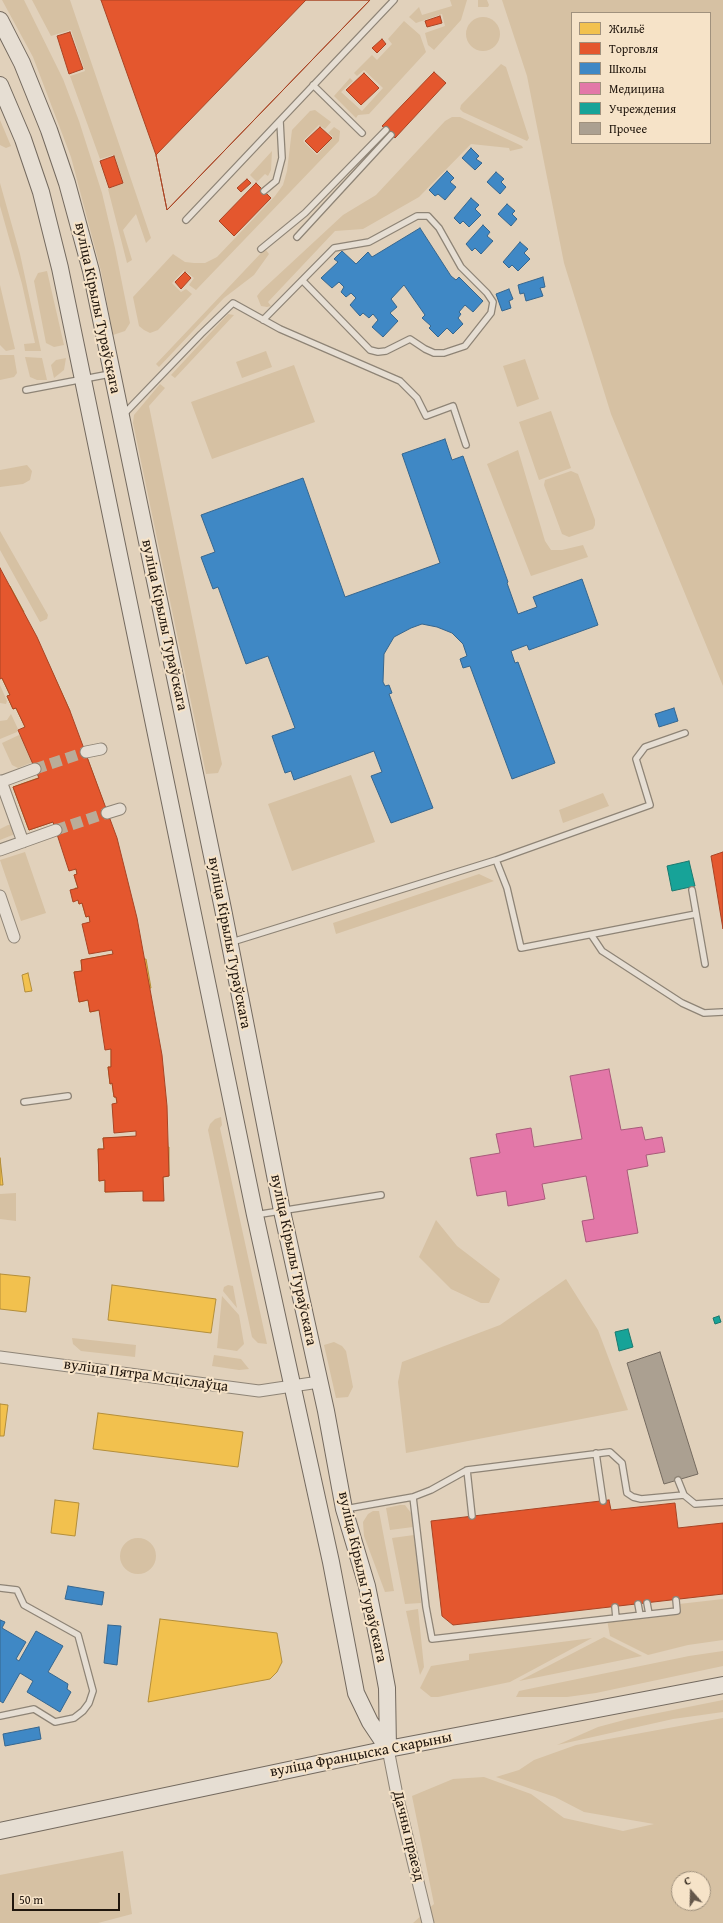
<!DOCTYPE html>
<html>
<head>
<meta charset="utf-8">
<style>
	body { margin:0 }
	#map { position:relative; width:723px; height:1923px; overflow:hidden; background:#e1d1bb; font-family:"Gentium Book Plus",serif }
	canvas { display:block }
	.legend { position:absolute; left:571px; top:12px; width:140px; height:132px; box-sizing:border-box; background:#f6e3c8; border:1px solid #a0917d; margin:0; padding:5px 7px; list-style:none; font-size:12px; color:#20160d }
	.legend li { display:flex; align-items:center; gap:8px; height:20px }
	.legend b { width:20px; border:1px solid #a0917d }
	.north { position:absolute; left:671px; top:1871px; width:40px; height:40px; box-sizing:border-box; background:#f6e3c8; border:1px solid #a0917d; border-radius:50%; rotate:340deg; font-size:11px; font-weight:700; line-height:16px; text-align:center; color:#20160d }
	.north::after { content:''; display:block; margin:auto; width:14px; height:18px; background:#64574a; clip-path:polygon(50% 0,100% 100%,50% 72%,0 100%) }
	.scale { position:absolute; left:12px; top:1893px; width:108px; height:18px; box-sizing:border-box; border:2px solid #20160d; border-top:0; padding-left:5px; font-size:12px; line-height:14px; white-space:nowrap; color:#20160d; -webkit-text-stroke:3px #f6e3c8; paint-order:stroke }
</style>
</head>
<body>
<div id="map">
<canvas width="723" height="1923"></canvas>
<ul class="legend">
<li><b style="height:11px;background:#f2c14e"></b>Жильё</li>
<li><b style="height:11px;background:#e4572e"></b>Торговля</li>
<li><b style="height:11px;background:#3f88c5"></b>Школы</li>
<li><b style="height:11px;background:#e377a8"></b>Медицина</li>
<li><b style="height:11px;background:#17a398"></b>Учреждения</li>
<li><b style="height:11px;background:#aba091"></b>Прочее</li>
</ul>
<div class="north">С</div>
<div class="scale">50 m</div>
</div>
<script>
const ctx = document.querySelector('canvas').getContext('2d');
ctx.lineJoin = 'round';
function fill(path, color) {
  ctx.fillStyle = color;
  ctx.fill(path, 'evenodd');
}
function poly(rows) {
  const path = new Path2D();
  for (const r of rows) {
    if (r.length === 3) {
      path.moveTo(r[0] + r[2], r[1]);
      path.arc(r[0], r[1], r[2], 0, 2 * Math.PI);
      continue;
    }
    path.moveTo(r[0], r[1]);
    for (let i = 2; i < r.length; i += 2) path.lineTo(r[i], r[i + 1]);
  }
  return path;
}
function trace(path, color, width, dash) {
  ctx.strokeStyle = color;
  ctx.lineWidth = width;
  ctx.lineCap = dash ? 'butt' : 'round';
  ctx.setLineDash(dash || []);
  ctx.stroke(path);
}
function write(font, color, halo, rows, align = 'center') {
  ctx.font = font + ' "Gentium Book Plus",serif';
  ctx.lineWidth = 4;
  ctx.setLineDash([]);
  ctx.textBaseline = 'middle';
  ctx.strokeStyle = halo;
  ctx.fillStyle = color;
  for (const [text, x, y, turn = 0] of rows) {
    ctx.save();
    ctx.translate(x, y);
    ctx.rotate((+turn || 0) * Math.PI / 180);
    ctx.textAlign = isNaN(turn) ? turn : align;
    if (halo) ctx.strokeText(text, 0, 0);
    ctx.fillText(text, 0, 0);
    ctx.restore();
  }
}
fill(poly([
	[2,0,24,0,63,79,79,121,102,193,115,248,130,323,125,331,113,335,101,271,71,157,33,57],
	[32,0,70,0,151,238,146,243,136,214,123,230,132,260,127,263,108,189,123,183,113,155,100,159,70,76,85,71,71,30,51,36],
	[450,0,467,0,461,20,434,50,428,45,425,33,445,26,442,14,416,23,409,17,419,7,422,15,452,6],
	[478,0,487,0,489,5,488,7,478,7],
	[502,0,723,0,723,686,611,414,564,263,527,76],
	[572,13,710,13,710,143,572,143],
	[483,34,17],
	[404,21,420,35,426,52,369,114,358,115,356,118,334,96,350,78,353,81,341,92,362,111,383,88,364,70,357,76,354,73,372,55,377,60,392,44,388,39],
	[501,64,506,67,529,138,527,141,463,112,460,109,461,105],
	[315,110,331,122,325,129,319,125,303,141,317,155,333,137,328,133,334,127,340,131,339,141,196,290,189,285,194,278,184,270,172,283,181,292,186,289,192,294,158,330,150,333,144,330,139,326,133,297,173,254,185,262,194,263,205,263,217,257,275,196,283,185,287,171,292,130,310,111],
	[452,117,460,117,522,146,523,148,510,151,509,148,471,144,419,197,363,229,335,231,268,302,271,306,267,307,261,306,257,296,261,291,343,215,376,195,445,121],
	[0,120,11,146,6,148,0,145],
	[272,151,271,170,268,176,265,174,257,182,250,175],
	[0,183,20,254,41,351,25,351,24,344,35,343,22,284,0,206],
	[266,250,269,254,254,275,224,298,159,367,156,364,262,252],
	[47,271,64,345,54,347,46,343,34,281,38,273],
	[0,285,15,349,6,351,0,345],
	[228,314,234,315,175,378,171,375],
	[266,351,272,367,242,378,236,362],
	[0,355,14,355,17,373,14,377,0,380],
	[25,357,42,358,47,380,37,380,30,377],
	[66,358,64,370,54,378,51,365,56,360],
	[525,359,539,399,517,407,503,366],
	[294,365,315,422,212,459,191,402],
	[160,384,165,388,149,406,222,764,218,773,206,774,133,423,134,415],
	[551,411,571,468,539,480,519,422],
	[518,450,545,541,551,550,562,550,583,545,588,557,531,576,487,464],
	[27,465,32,471,30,480,23,484,0,487,0,470],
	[571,471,578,474,595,520,595,525,593,529,569,537,562,534,544,485,545,480],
	[0,531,48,615,47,619,40,622,0,550],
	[0,685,7,701,6,704,0,703],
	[11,714,18,729,17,732,0,739,0,721,7,720],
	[19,735,26,738,33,762,18,768,12,765,2,743],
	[351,775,375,842,292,871,268,804],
	[603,793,609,806,563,823,559,810],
	[8,825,17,825,20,832,0,840,0,829],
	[25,852,46,913,21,921,0,860],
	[479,874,494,881,336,934,333,923],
	[221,1117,222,1125,220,1128,267,1344,258,1343,252,1337,208,1130,210,1124,215,1119],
	[16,1193,16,1221,0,1219,0,1194],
	[436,1220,457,1246,500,1279,489,1303,481,1303,451,1289,419,1257],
	[566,1279,598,1330,628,1410,406,1453,398,1382,402,1362,500,1325],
	[228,1285,233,1286,237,1308,223,1291,224,1287],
	[222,1296,239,1315,244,1344,237,1351,217,1348],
	[72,1338,136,1345,135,1357,81,1351,73,1344],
	[334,1342,342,1346,346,1351,353,1387,348,1397,336,1398,324,1345],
	[214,1355,241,1359,249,1369,239,1370,212,1366],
	[400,1505,405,1505,411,1513,413,1527,390,1530,386,1508],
	[373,1511,379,1511,394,1591,385,1592,364,1536,363,1522,368,1514],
	[414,1535,421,1603,405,1604,392,1538],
	[138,1556,18],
	[723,1599,723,1640,688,1645,648,1655,610,1636,607,1620,679,1612,679,1604],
	[418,1609,424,1667,420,1675,406,1611],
	[604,1637,642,1656,519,1681],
	[592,1638,510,1682,438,1697,431,1697,420,1688,431,1666,469,1660,469,1654],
	[723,1651,723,1666,596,1693,567,1697,516,1697,519,1691,689,1656],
	[723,1700,723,1712,673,1719,557,1745,598,1727,628,1719],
	[723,1718,723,1923,413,1923,434,1904,412,1796,453,1779,484,1777,531,1794,564,1818,623,1831,654,1824,584,1812,555,1797,496,1777,519,1770,534,1760,576,1745],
	[679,1879,703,1879,703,1903,679,1903],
	[123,1851,132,1914,98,1923,0,1923,0,1875]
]), '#d6c1a3');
const homes = poly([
	[0,582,4,589,10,586,24,612,18,616,23,624,0,637,0,582],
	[32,654,34,659,44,654,70,711,59,716,61,720,36,732,34,728,27,731,16,708,13,709,7,696,10,695,0,674,9,670,6,666,32,654],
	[88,760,104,804,29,830,13,787,88,760],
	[110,853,110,856,117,854,133,915,126,916,127,920,98,928,97,924,91,926,89,916,86,917,82,903,79,904,75,888,78,888,74,875,77,874,75,865,81,864,80,861,110,853],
	[136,950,138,960,146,959,151,988,143,989,145,1002,90,1012,88,1000,79,1002,74,972,82,971,81,960,136,950],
	[28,973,32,991,25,992,22,975,28,973],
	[147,1034,148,1040,158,1039,163,1100,155,1101,155,1107,126,1110,125,1105,117,1103,116,1097,114,1097,112,1083,110,1084,108,1067,111,1067,111,1046,113,1046,112,1043,119,1042,119,1037,147,1034],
	[160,1136,160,1148,169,1147,169,1176,163,1177,163,1190,105,1192,105,1180,99,1181,98,1149,104,1149,103,1138,160,1136],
	[0,1158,3,1185,0,1185,0,1158],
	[0,1274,30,1277,26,1312,0,1309,0,1274],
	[112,1285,216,1299,211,1333,108,1320,112,1285],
	[0,1404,8,1405,4,1436,0,1436,0,1404],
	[98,1413,243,1432,238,1467,93,1449,98,1413],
	[55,1500,79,1503,75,1536,51,1533,55,1500],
	[160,1619,277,1633,282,1662,277,1672,270,1679,148,1702,160,1619]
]);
fill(homes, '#f2c14e');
trace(homes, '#b38e3a', 1);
const shops = poly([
	[101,0,370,0,167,210,156,155,101,0],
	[306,0,370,0,167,210,156,155,306,0],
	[440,16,442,23,427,27,425,21,440,16],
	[70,32,83,69,69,74,57,36,70,32],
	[382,39,386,44,377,53,372,48,382,39],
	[434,72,446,83,395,138,382,126,434,72],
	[364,73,379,88,361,105,346,90,364,73],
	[320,127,332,138,317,153,305,141,320,127],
	[114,156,123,183,109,188,100,161,114,156],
	[247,179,251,183,241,192,237,188,247,179],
	[256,183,271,198,234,236,219,221,256,183],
	[185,272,191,278,181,289,175,282,185,272],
	[0,568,37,637,70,711,117,838,137,918,162,1055,167,1106,169,1176,163,1177,164,1201,143,1201,143,1191,105,1192,105,1180,99,1181,98,1149,104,1149,103,1138,136,1136,136,1131,114,1133,112,1104,117,1103,116,1097,114,1097,112,1083,110,1084,108,1067,111,1067,111,1049,105,1050,99,1010,90,1012,88,1000,79,1002,74,972,82,971,81,960,113,954,112,950,89,954,82,924,90,922,89,916,86,917,82,903,79,904,78,900,73,902,70,890,78,888,74,875,77,874,76,869,69,871,53,822,29,830,13,787,39,778,18,730,25,727,16,708,13,709,7,696,10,695,2,678,0,679,0,568],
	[723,852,723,929,711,856,723,852],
	[609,1500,611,1510,675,1503,678,1528,723,1523,723,1594,453,1625,442,1616,431,1521,609,1500]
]);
fill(shops, '#e4572e');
trace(shops, '#a94424', 1);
const schools = poly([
	[471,148,479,156,476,159,482,163,475,170,462,158,471,148],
	[447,171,454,178,450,182,456,187,445,200,438,194,435,196,429,190,447,171],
	[496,172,504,179,501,182,506,187,500,194,487,182,496,172],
	[471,198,479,205,475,209,481,215,469,227,463,221,460,224,454,218,471,198],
	[507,204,515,211,512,214,517,219,511,226,498,214,507,204],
	[483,225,490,232,487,236,493,241,481,254,475,248,472,251,466,244,483,225],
	[420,228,451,276,456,280,459,277,483,301,473,312,465,305,459,312,461,314,458,318,463,324,453,334,447,328,438,337,429,328,431,326,422,318,425,315,404,285,391,299,397,307,390,313,398,321,383,337,372,327,378,320,373,314,369,318,363,313,360,316,350,305,356,298,351,293,346,297,341,292,344,287,339,282,332,288,321,278,338,262,334,259,342,251,356,264,368,252,372,257,420,228],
	[520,242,528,249,524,253,530,259,518,271,512,265,509,268,503,262,520,242],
	[543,277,545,287,540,288,543,296,526,301,524,293,520,294,518,285,543,277],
	[509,289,513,299,509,301,511,308,502,311,496,294,509,289],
	[445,439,452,460,463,456,508,582,507,583,518,614,537,607,533,597,582,579,598,625,529,650,527,645,511,651,515,663,518,662,555,763,512,779,470,666,463,668,460,659,467,656,463,644,452,633,437,627,422,624,411,628,394,637,384,654,383,682,385,686,389,685,392,693,389,694,433,808,391,823,371,776,382,772,374,751,294,780,291,771,285,773,272,736,295,728,268,656,246,664,218,587,213,589,201,557,215,552,201,515,303,478,345,597,440,563,402,454,445,439],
	[674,708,678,721,659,727,655,714,674,708],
	[68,1586,104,1592,102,1605,65,1599,68,1586],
	[0,1620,5,1622,2,1628,26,1642,16,1659,19,1661,36,1631,63,1646,48,1672,68,1684,67,1689,71,1692,60,1712,27,1692,33,1681,20,1673,3,1703,0,1701,0,1620],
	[108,1625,121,1626,117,1665,104,1663,108,1625],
	[39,1727,41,1739,5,1746,3,1734,39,1727]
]);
fill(schools, '#3f88c5');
trace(schools, '#36668e', 1);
const health = poly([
	[609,1069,621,1130,642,1127,645,1140,662,1137,665,1152,646,1155,648,1166,627,1170,638,1233,586,1242,582,1221,594,1219,586,1176,542,1184,545,1199,508,1206,506,1191,477,1196,470,1158,500,1153,496,1134,531,1128,534,1147,582,1139,570,1076,609,1069]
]);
fill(health, '#e377a8');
trace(health, '#a85a7a', 1);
const public = poly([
	[689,861,695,886,672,891,667,866,689,861],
	[719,1316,721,1322,715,1324,713,1318,719,1316],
	[628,1329,633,1347,619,1351,615,1332,628,1329]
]);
fill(public, '#17a398');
trace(public, '#1a796e', 1);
const building = poly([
	[660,1352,698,1474,664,1484,627,1363,660,1352]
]);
fill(building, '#aba091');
trace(building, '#746a5f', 1);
trace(poly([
	[35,769,86,752],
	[56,830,107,813]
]), '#baac98', 11, [11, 5.5]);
const lane = poly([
	[313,85,362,133],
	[264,191,276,181,282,158,280,121],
	[186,220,394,0],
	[297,237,391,135],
	[261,249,305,213,386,130],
	[263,320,334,248,369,242,417,216,428,216,439,228,461,267,487,293,493,302,491,313,465,346,444,353,434,353,425,349,410,339,386,351,378,352,370,350,303,281],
	[26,390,110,374],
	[123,415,201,334,233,303,280,329,400,381,417,398,426,416,453,406,466,445],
	[496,860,507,888,521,948,696,914],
	[692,890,705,964],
	[592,936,602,951,682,1003,704,1013,723,1012],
	[232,942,496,860,650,805,636,759,645,747,685,733],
	[24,1102,68,1096],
	[255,1215,381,1195],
	[596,1453,603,1501],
	[467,1470,472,1516],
	[678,1480,684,1495],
	[413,1497,431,1490,467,1470,610,1452,622,1463,627,1493,633,1497,641,1499,684,1495,695,1504,723,1502],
	[345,1509,413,1497,426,1607,432,1639,677,1611,676,1600],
	[0,1588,17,1590,24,1605,78,1635,93,1691,89,1703,83,1711,74,1718,55,1722,34,1709,0,1716],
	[647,1603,649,1614],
	[638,1604,640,1615],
	[615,1607,616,1618]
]);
const street = poly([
	[86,752,101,749],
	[1,781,23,842],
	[0,782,35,769],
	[107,813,120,809],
	[0,850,56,830],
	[0,896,14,937],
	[0,1357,259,1391,319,1382],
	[388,1749,397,1795,428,1923]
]);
const secondary = poly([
	[0,20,22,63,49,130,67,183,91,271,223,909,282,1211,326,1411,344,1509,367,1586,379,1645,387,1688,388,1749],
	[0,85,23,139,41,192,60,268,255,1215,331,1562,356,1693,370,1722,388,1749],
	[0,1831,388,1749,723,1685]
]);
trace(lane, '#8e8476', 8);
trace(street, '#8e8476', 13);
trace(secondary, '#746a5f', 18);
trace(lane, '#e6ded3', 5.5);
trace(street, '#e6ded3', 11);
trace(secondary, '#e6ded3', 16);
write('15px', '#20160d', '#f6e3c8', [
	["вуліца Кірылы Тураўскага",97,308,78],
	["вуліца Кірылы Тураўскага",164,625,78],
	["вуліца Кірылы Тураўскага",229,943,79],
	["вуліца Кірылы Тураўскага",293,1260,78],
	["вуліца Пятра Мсціслаўца",146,1376,8],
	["вуліца Кірылы Тураўскага",362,1577,77],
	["вуліца Францыска Скарыны",361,1755,-11],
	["Дачны праезд",408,1836,76]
]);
</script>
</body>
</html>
